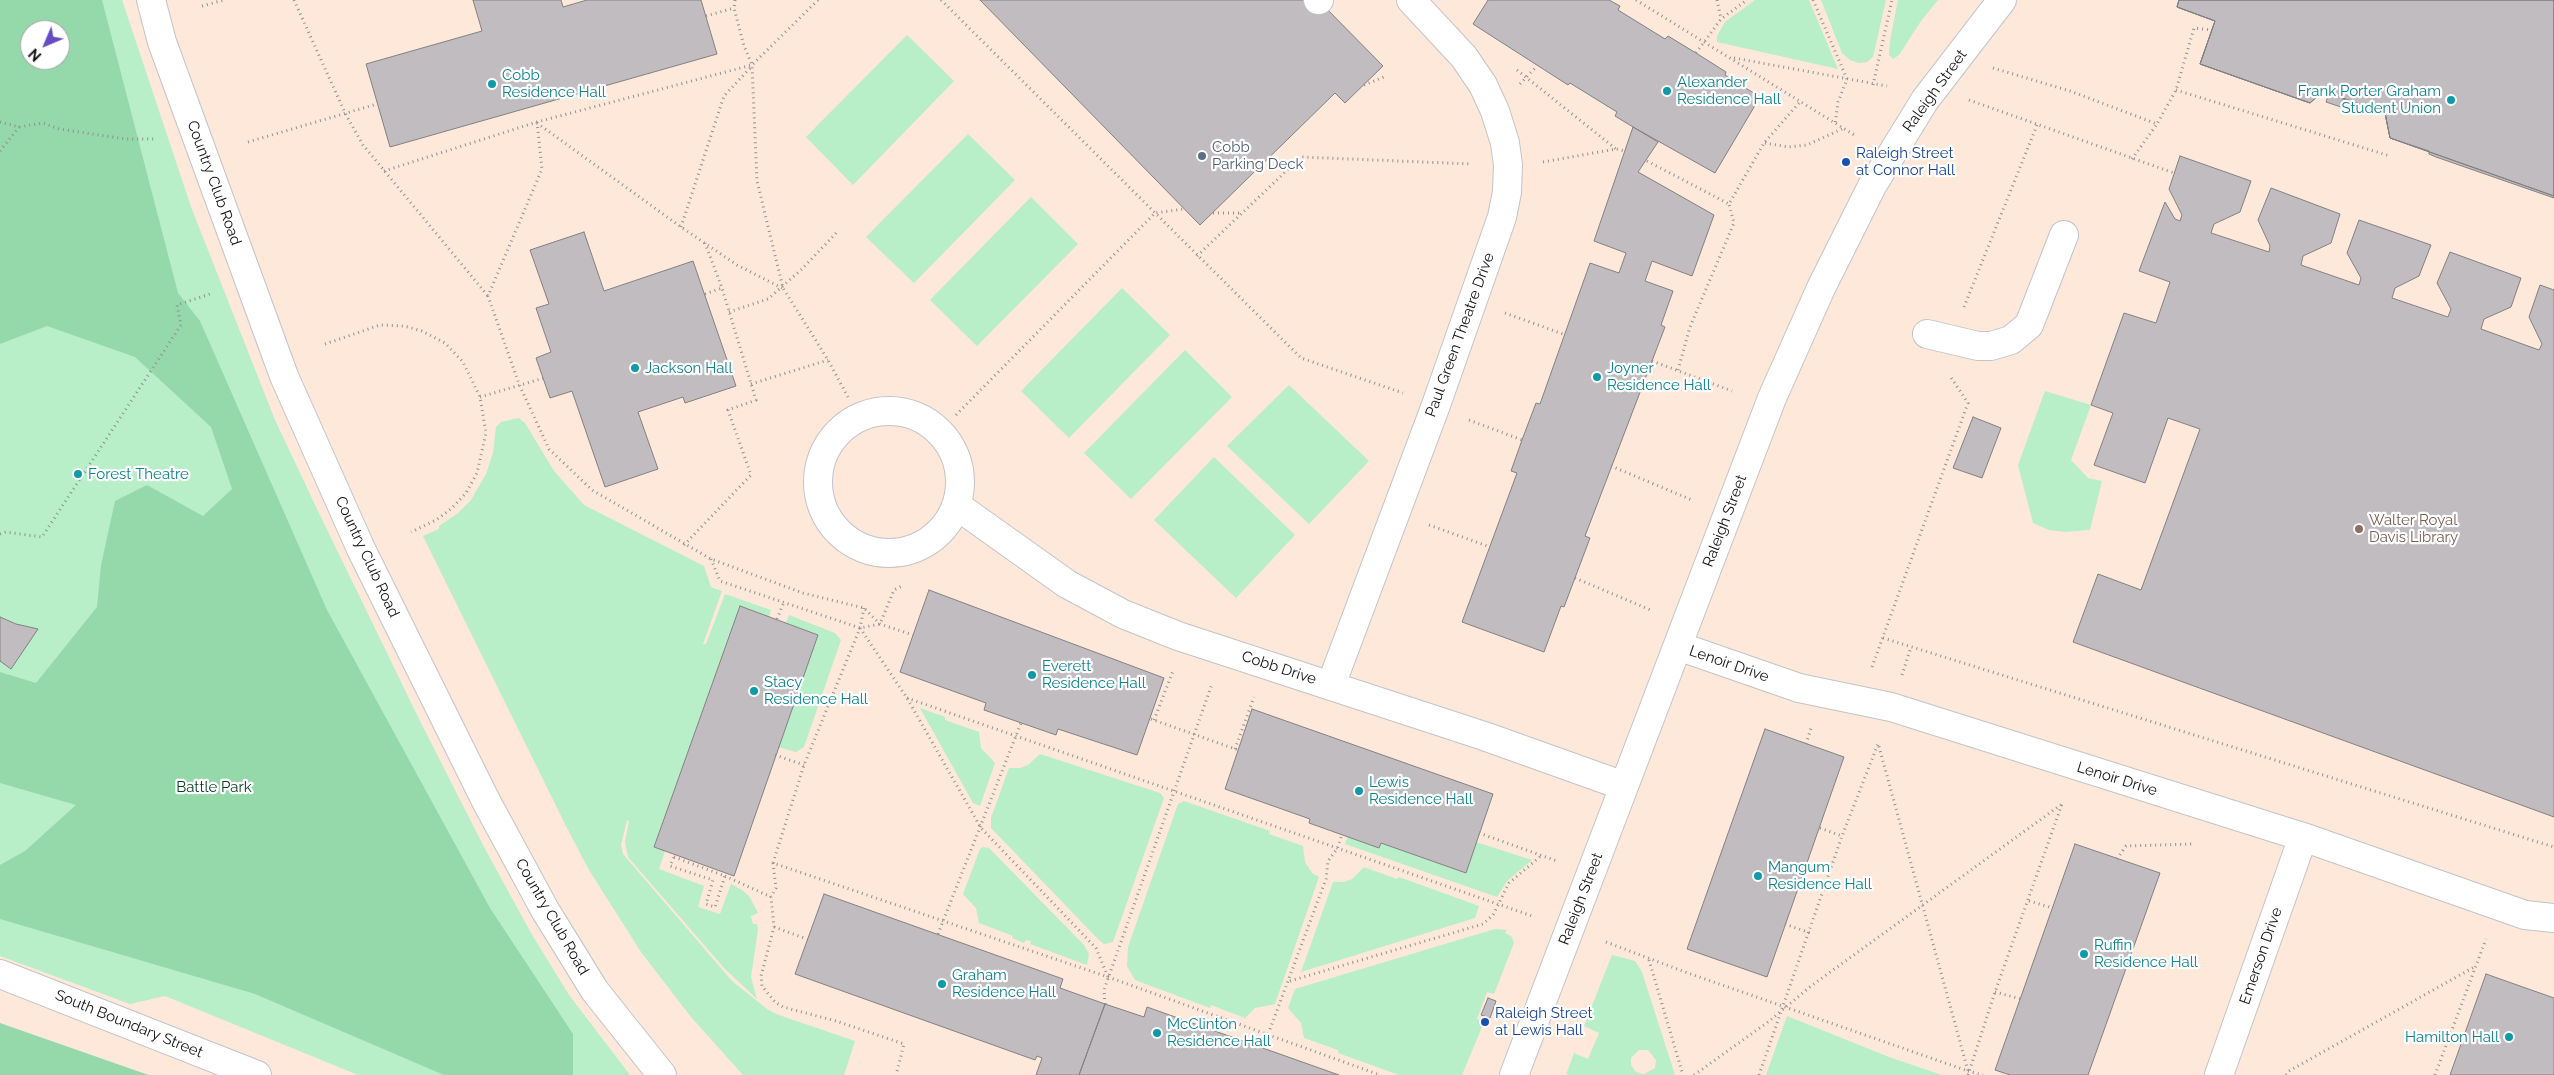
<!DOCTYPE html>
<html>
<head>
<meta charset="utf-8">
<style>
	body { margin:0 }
	#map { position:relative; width:2554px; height:1075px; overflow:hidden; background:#f5f7fb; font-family:Raleway,sans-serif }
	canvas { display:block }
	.north { position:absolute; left:20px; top:20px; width:50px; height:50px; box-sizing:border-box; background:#fff; border:1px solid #a0a0a1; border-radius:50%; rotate:225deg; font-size:14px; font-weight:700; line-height:20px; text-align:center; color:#111214 }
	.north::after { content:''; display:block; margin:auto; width:18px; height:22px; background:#674bc4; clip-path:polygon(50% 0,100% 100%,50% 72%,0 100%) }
</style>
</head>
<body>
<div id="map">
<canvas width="2554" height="1075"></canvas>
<div class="north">N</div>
</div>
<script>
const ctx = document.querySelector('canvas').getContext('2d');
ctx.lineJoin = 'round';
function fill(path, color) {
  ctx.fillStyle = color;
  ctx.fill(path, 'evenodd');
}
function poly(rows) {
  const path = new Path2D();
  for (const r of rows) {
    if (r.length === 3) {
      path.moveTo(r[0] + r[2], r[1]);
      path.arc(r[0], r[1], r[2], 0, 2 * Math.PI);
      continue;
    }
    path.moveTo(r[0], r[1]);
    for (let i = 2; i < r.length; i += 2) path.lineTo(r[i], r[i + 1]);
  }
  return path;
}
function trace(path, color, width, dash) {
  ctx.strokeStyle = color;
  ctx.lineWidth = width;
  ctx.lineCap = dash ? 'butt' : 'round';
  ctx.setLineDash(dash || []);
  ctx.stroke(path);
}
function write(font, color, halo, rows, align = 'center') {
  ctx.font = font + ' Raleway,sans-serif';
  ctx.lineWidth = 4.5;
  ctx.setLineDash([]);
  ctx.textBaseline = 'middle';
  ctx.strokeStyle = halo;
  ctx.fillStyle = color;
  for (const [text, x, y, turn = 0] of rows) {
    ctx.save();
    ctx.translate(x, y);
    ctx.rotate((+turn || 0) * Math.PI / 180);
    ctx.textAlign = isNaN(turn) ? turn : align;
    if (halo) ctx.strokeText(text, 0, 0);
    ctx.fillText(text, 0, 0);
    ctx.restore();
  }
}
fill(poly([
	[0,0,2554,0,2554,1075,0,1075],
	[30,30,60,30,60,60,30,60]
]), '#fee8da');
fill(poly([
	[0,0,122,0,191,207,275,420,317,509,420,721,485,849,531,933,569,995,630,1075,358,1075,165,996,130,1004,0,956],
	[30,30,60,30,60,60,30,60],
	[1755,0,1809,0,1838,69,1717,42,1717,36,1725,22],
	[1821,0,1886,0,1873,57,1867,62,1859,63,1850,60,1842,53],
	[1898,0,1938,0,1921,21,1899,55,1893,59,1889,55,1890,41],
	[907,35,954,81,853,185,806,137],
	[968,134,1015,180,914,283,866,237],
	[1031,197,1078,244,977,346,930,300],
	[1122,288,1170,335,1069,438,1021,391],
	[1185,350,1232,397,1131,499,1084,453],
	[1289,385,1369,461,1309,524,1227,446],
	[2045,391,2091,405,2071,460,2088,478,2102,481,2090,530,2065,532,2049,530,2033,523,2018,465],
	[519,418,525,423,554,471,584,505,704,566,711,587,722,591,703,644,706,644,725,594,771,610,769,617,740,606,654,846,665,851,659,869,704,886,698,907,720,914,731,884,742,890,749,896,758,913,751,916,753,924,757,924,758,930,751,977,757,999,724,968,628,857,625,842,629,821,627,820,621,845,623,854,732,981,767,1009,776,1014,855,1041,844,1075,743,1075,691,1017,641,952,589,870,566,826,423,536,439,529,439,526,458,513,471,500,486,474,493,453,496,427,501,422],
	[1214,457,1295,535,1236,598,1154,520],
	[789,615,835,633,841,640,804,747,796,752,778,747,817,635,786,623],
	[920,708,945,717,945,720,979,732,981,748,995,763,980,806,973,803],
	[1040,754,1160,793,1164,798,1113,942,1104,944,1098,939,991,828,991,818,1009,768,1020,768,1028,765],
	[1184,801,1270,831,1269,834,1303,846,1305,862,1312,873,1319,877,1275,1004,1255,1008,1245,1018,1211,1005,1210,1008,1135,980,1127,966,1128,947,1178,804],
	[1348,836,1379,848,1381,843,1465,873,1476,842,1532,860,1507,881,1497,897,1345,844],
	[983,847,989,848,1084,945,1089,954,1087,965,1030,944,1031,941,1026,940,1024,943,1012,938,1013,936,979,923,976,908,963,894,980,849],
	[1364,867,1397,879,1399,877,1479,906,1475,918,1301,972,1333,882,1344,882,1352,879],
	[1495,929,1507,930,1505,933,1512,937,1514,943,1494,994,1487,992,1477,1019,1484,1022,1462,1075,1399,1075,1338,1053,1338,1050,1304,1038,1301,1023,1288,1008,1295,989],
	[1612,955,1635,961,1642,972,1675,1075,1566,1075,1574,1053,1588,1059,1599,1033,1584,1026],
	[1639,1050,1648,1050,1656,1060,1655,1068,1644,1074,1636,1072,1631,1065,1631,1058],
	[1787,1016,1889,1057,1942,1075,1766,1075]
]), '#b8eec8');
fill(poly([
	[0,0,102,0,178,293,200,321,327,610,490,908,573,1034,573,1075,444,1075,255,994,0,919,0,865,25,851,76,805,0,783,0,672,36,683,97,607,101,565,115,501,147,485,203,516,232,489,211,427,135,357,47,326,0,344],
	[30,30,60,30,60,60,30,60],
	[0,1023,140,1072,149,1075,0,1075]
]), '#95d9ab');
const building = poly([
	[473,0,561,0,563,7,587,0,701,0,717,54,390,147,366,64,482,31,473,0],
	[980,0,1318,0,1383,66,1345,103,1335,93,1200,225,980,0],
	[1488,0,1609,0,1620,6,1618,10,1665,39,1668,36,1696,53,1726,72,1725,75,1760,97,1715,173,1633,127,1615,116,1617,112,1570,83,1568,85,1473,24,1488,0],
	[2179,0,2554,0,2554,198,2436,157,2429,154,2429,151,2390,138,2385,113,2365,106,2362,114,2348,110,2351,101,2343,99,2341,107,2326,102,2329,93,2323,91,2310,103,2200,64,2215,21,2177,7,2179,0],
	[2179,0,2554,0,2554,196,2390,138,2385,113,2323,91,2310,103,2200,64,2215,21,2177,7,2179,0],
	[2179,0,2554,0,2554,196,2390,138,2385,113,2323,91,2310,103,2200,64,2215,21,2177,7,2179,0],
	[1633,127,1658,142,1638,172,1714,215,1692,276,1652,261,1645,281,1673,291,1661,325,1665,327,1585,536,1590,538,1564,607,1561,606,1544,652,1462,622,1517,473,1511,471,1522,440,1536,403,1540,404,1590,263,1619,273,1626,253,1594,241,1633,127],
	[2180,156,2251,181,2240,212,2214,224,2211,233,2269,252,2270,246,2258,220,2271,188,2340,214,2331,243,2303,256,2301,265,2359,285,2361,278,2347,253,2359,220,2431,245,2419,276,2395,288,2392,298,2448,317,2451,309,2437,283,2450,252,2521,278,2511,307,2484,319,2481,329,2539,350,2542,344,2529,317,2540,285,2554,290,2554,817,2073,642,2098,574,2141,590,2200,429,2168,418,2145,483,2094,465,2113,413,2091,405,2124,313,2156,323,2170,282,2139,271,2165,202,2175,219,2180,221,2182,215,2169,189,2180,156],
	[584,232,604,291,693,261,736,386,685,403,683,397,638,412,658,469,605,487,572,391,550,398,536,358,551,352,536,308,549,304,530,250,584,232],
	[1973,417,2001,428,1982,478,1953,468,1973,417],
	[929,590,1164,678,1137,755,1058,729,1056,735,984,710,986,703,900,672,929,590],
	[740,606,818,635,734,876,654,847,740,606],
	[0,617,16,624,38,629,11,669,0,661,0,617],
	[1252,709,1493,794,1466,873,1381,843,1379,848,1309,823,1310,819,1225,789,1252,709],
	[1765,729,1844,757,1767,977,1687,949,1765,729],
	[2075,844,2160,873,2088,1075,2010,1075,1995,1070,2075,844],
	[824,894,1063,979,1060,988,1105,1004,1079,1075,1036,1075,1042,1058,1037,1056,1035,1060,795,974,824,894],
	[2486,974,2554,998,2554,1075,2450,1075,2486,974],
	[1488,998,1496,1001,1490,1018,1481,1015,1488,998],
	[1105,1004,1144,1017,1147,1007,1339,1075,1079,1075,1105,1004]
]);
fill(building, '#c0bcbf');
trace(building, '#848184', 1);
const minor = poly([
	[151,0,162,42,284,376,361,549,486,801,545,910,595,991,662,1075],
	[1318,0,1319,0],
	[1927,334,1978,346,1991,346,2011,340,2029,325,2064,235],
	[889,482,71],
	[956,505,1067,584,1123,614,1178,636,1484,736,1624,786],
	[1678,646,1799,688,1891,707,2303,837,2525,915,2554,918],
	[1331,685,1436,405,1502,217,1507,192,1508,165,1505,143,1495,111,1483,85,1464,57,1411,0],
	[0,974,257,1075],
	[1514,1075,1772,398,1821,288,1872,186,1925,100,2002,0],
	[2219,1075,2303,837]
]);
trace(minor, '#c2c4c8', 30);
trace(poly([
	[294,0,346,115,363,145,488,296],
	[735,0,734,8,744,46,752,65],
	[818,0,752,65,757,181,783,288,828,360,848,397],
	[941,0,1301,358,1403,393],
	[1636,0,1856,136],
	[1717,0,1721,19],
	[1813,0,1847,79,1838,102,1835,124],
	[202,6,224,0],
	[706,16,734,8],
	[1696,53,1721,19,1747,0],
	[1734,58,1887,86],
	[1993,68,2070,91,2157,124,2176,90,2194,28,2212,30],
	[1517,70,1616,149],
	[1520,84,1537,66],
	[1364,85,1384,77],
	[1873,85,1892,0],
	[2176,90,2390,156],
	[1969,100,2174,173],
	[0,122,19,127,43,123,59,129,125,139,155,139],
	[537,122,542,169,488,296,519,384,549,449,592,490,711,559,803,593,864,608,880,624,913,635],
	[537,123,681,227,737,265,782,288],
	[248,142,377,104],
	[1765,143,1788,147,1807,145,1842,129],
	[0,151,19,127],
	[2132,159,2157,124],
	[1647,161,1729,204,1764,143,1799,103],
	[1543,162,1616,149,1625,151],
	[384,171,537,122,752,65],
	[1213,213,1239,213],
	[681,227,724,96,752,66],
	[1197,256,1301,157,1472,164],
	[705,294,722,288],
	[1964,307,2037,125],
	[729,312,768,299,802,269,838,231],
	[1505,313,1563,334],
	[325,344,380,325,404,326,422,331,445,343,463,362,480,397,486,433,477,473,466,493,452,508,436,520,411,532],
	[1652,361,1732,391],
	[1678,370,1690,327,1734,223,1729,204],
	[751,384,828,360],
	[480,397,544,378],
	[956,415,1155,213,1184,209],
	[1469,420,1522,440],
	[1611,466,1692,500],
	[1429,525,1490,547],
	[0,534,6,532,42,537,181,325,177,305,213,293],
	[684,545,751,475,728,410,756,400,722,288,705,243],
	[711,559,720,581,860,628,880,624,894,590,902,586],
	[1575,578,1653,611],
	[864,608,860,628,804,765,773,863,1108,977,1380,1075],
	[777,619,784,602],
	[860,628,907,698,981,828,1096,948,1108,977],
	[1883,638,2554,847],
	[1872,667,1968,403,1950,376],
	[1902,675,1911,647],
	[907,698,1535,917],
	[1151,719,1238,750],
	[1154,720,1173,671],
	[1806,744,1812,725],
	[1235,749,1254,697],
	[775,755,804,765],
	[1820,828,1842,836],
	[1479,833,1557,861],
	[674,857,725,876,715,907,706,904,713,880,670,866,674,857],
	[2117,859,2126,846,2193,844],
	[773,863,776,888,771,897,774,927,761,976,762,986,775,1002,783,1007,836,1021,904,1044,896,1075],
	[725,876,771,897],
	[2029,901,2053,908],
	[1785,924,1810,933],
	[774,927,807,939],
	[938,934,1021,723],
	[1606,942,1685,972,1968,1071,1878,743],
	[1649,960,1683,1075],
	[1290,981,1483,924,1493,915,1509,883,1542,855],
	[1995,992,2021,999],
	[1105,1004,1104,990,1212,684],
	[1263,1048,1326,879,1328,861,1337,849,1342,834],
	[1968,1071,1983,1075],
	[1694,1075,1768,1022,1811,986,2062,804],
	[1759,1075,1842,836,1878,744],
	[1968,1075,1995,992,2062,804],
	[2286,1075,2289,1071,2476,966],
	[2435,1075,2486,939]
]), '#909194', 3, [1, 4]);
trace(minor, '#fff', 28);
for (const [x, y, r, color] of [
	[492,84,5,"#0f9aa8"],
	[1667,91,5,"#0f9aa8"],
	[2451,100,5,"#0f9aa8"],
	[1202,156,5,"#5c6f8a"],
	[1846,162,5,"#1a4fb4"],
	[635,368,5,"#0f9aa8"],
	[1597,377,5,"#0f9aa8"],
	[78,474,5,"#0f9aa8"],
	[2359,529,5,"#8d6e63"],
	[1032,675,5,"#0f9aa8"],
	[754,691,5,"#0f9aa8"],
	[1359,791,5,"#0f9aa8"],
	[1758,876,5,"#0f9aa8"],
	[2084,954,5,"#0f9aa8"],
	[942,984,5,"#0f9aa8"],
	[1485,1022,5,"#1a4fb4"],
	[1157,1033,5,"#0f9aa8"],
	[2509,1037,5,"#0f9aa8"]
]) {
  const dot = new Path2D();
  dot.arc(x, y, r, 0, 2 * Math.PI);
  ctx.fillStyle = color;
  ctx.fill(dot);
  trace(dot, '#fff', 2);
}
write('15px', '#0d838f', '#fff', [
	["Cobb",502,75],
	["Residence Hall",502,92],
	["Alexander",1677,82],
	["Residence Hall",1677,99],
	["Frank Porter Graham",2441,91,"right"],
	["Student Union",2441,108,"right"],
	["Jackson Hall",645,368],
	["Joyner",1607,368],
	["Residence Hall",1607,385],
	["Forest Theatre",88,474],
	["Everett",1042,666],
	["Residence Hall",1042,683],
	["Stacy",764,682],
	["Residence Hall",764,699],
	["Lewis",1369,782],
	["Residence Hall",1369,799],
	["Mangum",1768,867],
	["Residence Hall",1768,884],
	["Ruffin",2094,945],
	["Residence Hall",2094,962],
	["Graham",952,975],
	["Residence Hall",952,992],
	["McClinton",1167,1024],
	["Residence Hall",1167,1041],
	["Hamilton Hall",2499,1037,"right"]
], 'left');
write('15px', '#111214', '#fff', [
	["Raleigh Street",1935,91,-54],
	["Country Club Road",214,183,70],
	["Paul Green Theatre Drive",1460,335,-70],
	["Raleigh Street",1725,521,-69],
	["Country Club Road",367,557,65],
	["Lenoir Drive",1729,664,19],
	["Cobb Drive",1279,668,18],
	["Lenoir Drive",2117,779,17],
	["Raleigh Street",1581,899,-69],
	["Country Club Road",552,917,60],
	["Emerson Drive",2261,956,-71],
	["South Boundary Street",129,1024,22]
]);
write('15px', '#4e5e75', '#fff', [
	["Cobb",1212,147],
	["Parking Deck",1212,164]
], 'left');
write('15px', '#164399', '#fff', [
	["Raleigh Street",1856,153],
	["at Connor Hall",1856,170],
	["Raleigh Street",1495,1013],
	["at Lewis Hall",1495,1030]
], 'left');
write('15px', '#785e54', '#fff', [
	["Walter Royal",2369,520],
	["Davis Library",2369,537]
], 'left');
write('15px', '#0a4023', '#fff', [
	["Battle Park",214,787]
]);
</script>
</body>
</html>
